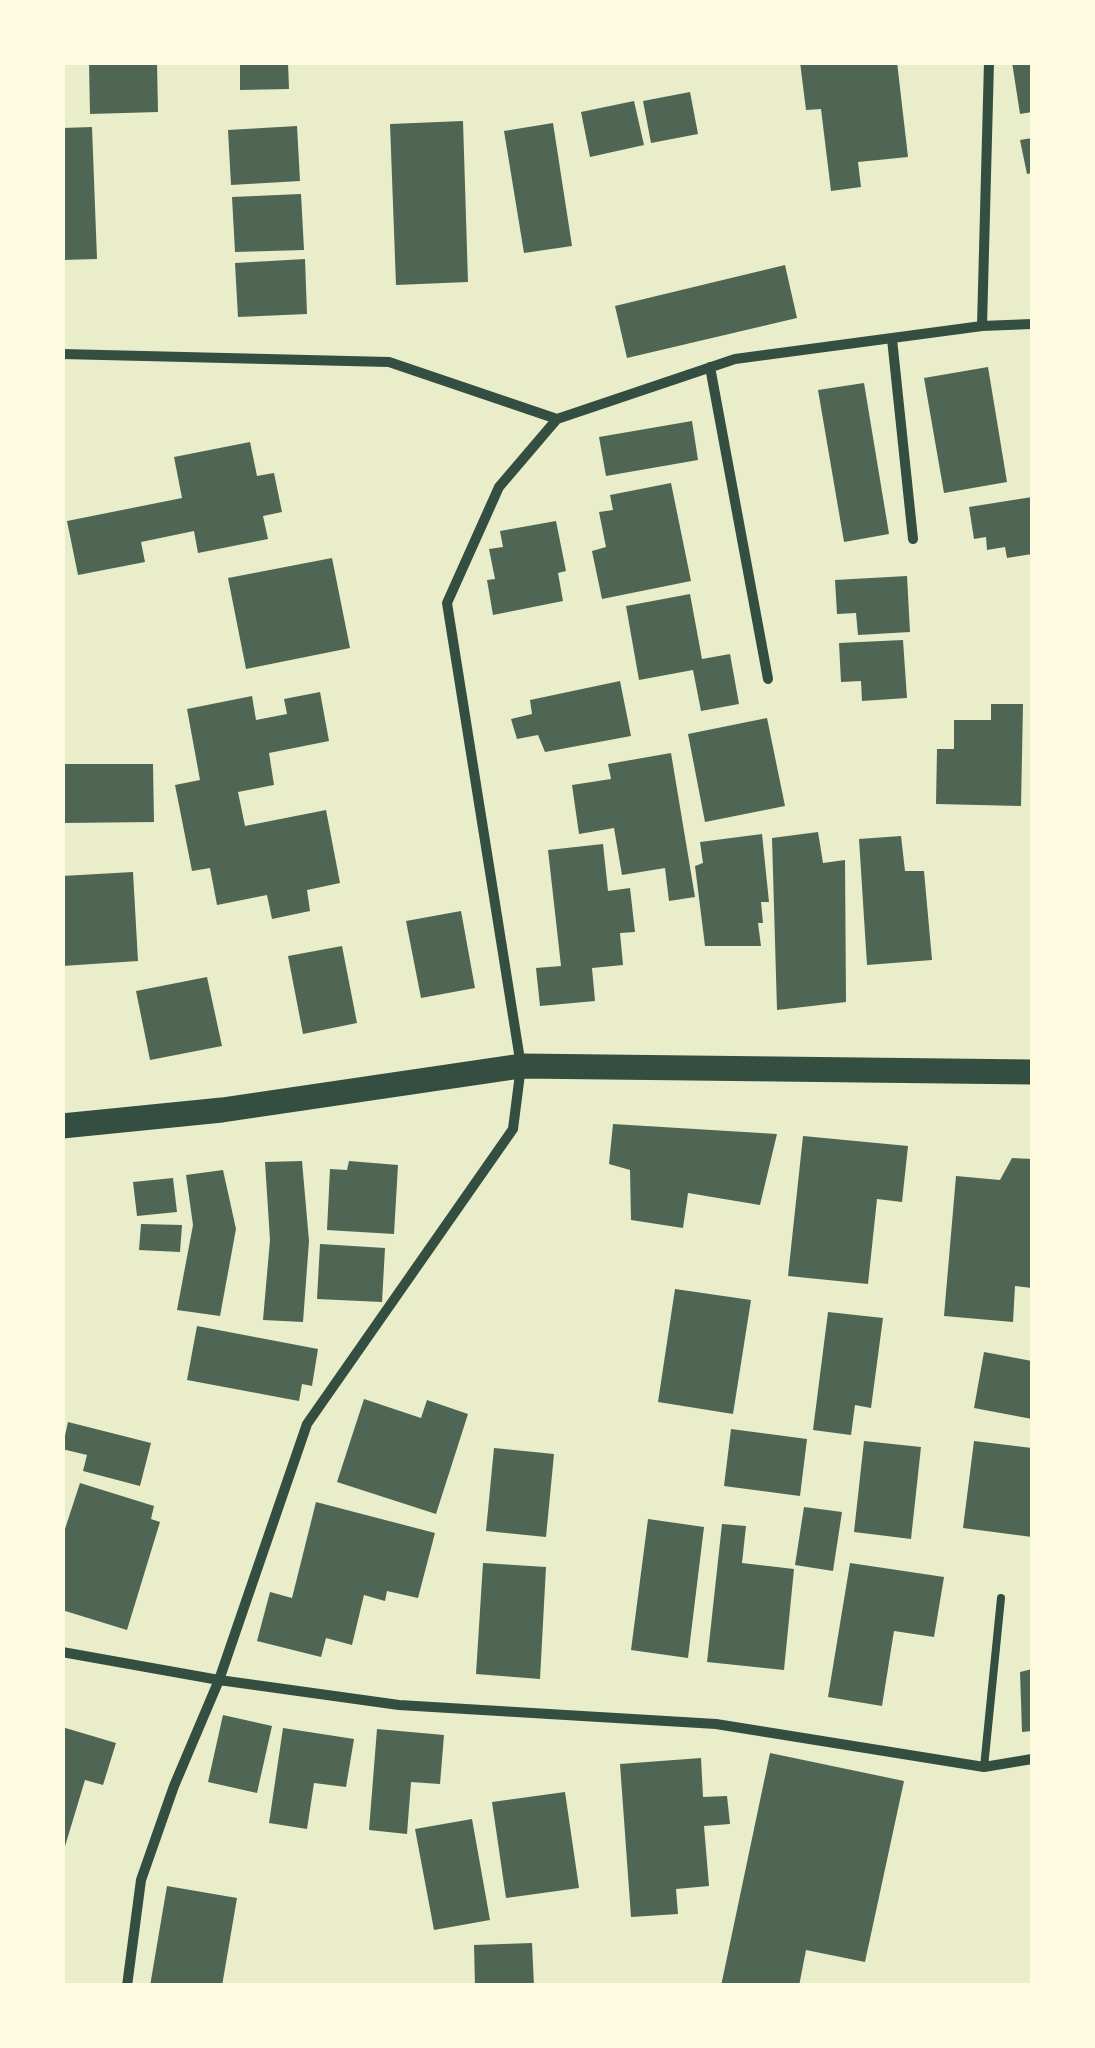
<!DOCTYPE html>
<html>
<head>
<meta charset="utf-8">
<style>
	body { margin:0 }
	#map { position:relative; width:1095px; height:2048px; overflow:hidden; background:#e9edc9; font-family:Quicksand,sans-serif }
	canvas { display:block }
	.frame { position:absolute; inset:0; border:65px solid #fefae0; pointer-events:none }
</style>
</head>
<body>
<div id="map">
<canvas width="1095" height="2048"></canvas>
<div class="frame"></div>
</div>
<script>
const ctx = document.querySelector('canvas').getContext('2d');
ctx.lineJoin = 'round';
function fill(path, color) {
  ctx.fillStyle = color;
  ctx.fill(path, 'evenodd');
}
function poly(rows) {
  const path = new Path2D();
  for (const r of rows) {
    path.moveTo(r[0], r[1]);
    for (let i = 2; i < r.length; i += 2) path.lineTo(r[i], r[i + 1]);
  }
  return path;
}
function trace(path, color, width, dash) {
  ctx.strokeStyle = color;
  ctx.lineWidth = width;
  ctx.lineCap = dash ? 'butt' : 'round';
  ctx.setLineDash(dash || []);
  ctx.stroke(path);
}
fill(poly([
	[89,62,157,62,158,112,90,114],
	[240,62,288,62,289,89,240,90],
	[800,62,897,62,908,157,858,162,861,187,831,191,821,109,806,110],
	[1012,62,1032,62,1032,112,1020,114],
	[690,92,698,134,651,143,643,101],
	[634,101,644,145,590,157,581,112],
	[463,121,468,282,396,285,390,124],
	[553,123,572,246,524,253,504,131],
	[297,126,300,181,231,185,228,130],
	[92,127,97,259,62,260,62,128],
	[1032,138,1032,173,1027,174,1020,140],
	[301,194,304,250,235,252,232,197],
	[305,259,307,314,238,317,235,263],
	[785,265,797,318,627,358,615,306],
	[988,367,1007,482,944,493,924,378],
	[864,383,889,534,844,542,818,390],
	[692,421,698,460,606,476,599,437],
	[250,442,257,476,274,473,282,512,263,516,268,539,198,553,194,531,141,542,145,562,78,575,67,521,182,498,174,457],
	[671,483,691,581,602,599,592,551,606,547,599,512,613,510,610,495],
	[1032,497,1032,554,1007,558,1005,547,987,550,986,537,974,539,969,507],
	[556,521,566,571,558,573,563,601,493,615,487,580,495,579,489,549,503,547,500,531],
	[332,558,350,648,246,669,228,578],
	[907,576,910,632,858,635,856,613,837,614,835,580],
	[690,594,702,659,730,654,739,704,701,711,693,670,639,680,626,606],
	[903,640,907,698,862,701,861,681,841,682,839,643],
	[620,681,631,736,545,752,538,735,517,739,511,719,532,714,530,700],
	[320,692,329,741,269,753,274,785,238,792,245,826,326,810,340,883,307,890,310,911,272,919,267,895,217,905,210,868,192,871,175,785,200,780,187,709,252,696,256,720,287,714,284,699],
	[991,704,1023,704,1021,806,936,804,937,749,954,749,954,720,991,720],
	[767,718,785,806,705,822,688,734],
	[671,753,695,897,669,901,665,868,622,875,614,828,579,834,572,785,611,779,608,764],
	[62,764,153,764,154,822,62,823],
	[818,832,823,863,845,860,846,1002,777,1010,772,838],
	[762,834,769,902,761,902,763,923,758,923,761,946,705,946,695,866,703,863,700,842],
	[901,836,905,871,924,871,932,960,867,965,859,839],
	[603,844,608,891,630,888,635,932,620,933,623,965,592,968,595,1001,540,1006,536,968,561,966,548,850],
	[133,872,138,961,62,966,62,876],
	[461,911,475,988,421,998,406,921],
	[342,946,357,1023,303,1034,288,956],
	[207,977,222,1046,150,1060,136,991],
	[613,1124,777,1134,760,1205,688,1193,683,1228,631,1220,630,1170,609,1164],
	[803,1136,908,1146,902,1202,877,1199,868,1284,788,1276],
	[1012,1158,1032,1159,1032,1288,1015,1286,1013,1322,944,1316,956,1176,1000,1180],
	[302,1161,309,1241,303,1322,263,1320,270,1240,265,1162],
	[349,1161,398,1165,394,1234,327,1230,330,1169,347,1170],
	[223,1170,236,1229,220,1316,177,1310,193,1225,186,1175],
	[173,1178,177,1212,137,1216,133,1182],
	[141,1224,182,1225,180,1252,139,1250],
	[320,1244,385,1248,382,1302,317,1299],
	[675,1289,751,1300,733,1414,658,1402],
	[828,1312,883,1318,871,1408,855,1405,851,1435,813,1430],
	[197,1326,318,1349,312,1386,302,1384,299,1401,187,1380],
	[984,1352,1032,1361,1032,1419,974,1408],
	[364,1399,421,1418,427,1400,468,1414,436,1514,337,1482],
	[68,1422,151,1443,140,1486,83,1471,87,1455,62,1449],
	[731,1429,807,1439,800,1496,724,1486],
	[864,1441,921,1447,911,1539,854,1532],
	[974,1441,1032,1448,1032,1537,963,1528],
	[494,1448,554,1454,546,1537,486,1531],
	[80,1483,154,1506,151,1519,160,1522,127,1630,62,1610,62,1538],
	[316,1502,435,1533,418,1598,387,1591,385,1601,364,1595,352,1645,326,1638,321,1657,257,1641,270,1592,292,1598],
	[804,1507,842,1512,833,1571,795,1565],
	[648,1519,704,1527,688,1658,631,1650],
	[722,1524,746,1526,742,1563,794,1569,784,1670,707,1662],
	[483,1563,546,1567,540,1679,476,1674],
	[850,1563,944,1577,934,1637,894,1631,882,1706,828,1697],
	[1032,1669,1032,1731,1022,1732,1020,1672],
	[223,1715,272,1726,257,1793,208,1782],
	[62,1727,116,1743,103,1785,85,1780,63,1853],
	[283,1728,354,1739,346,1787,314,1783,307,1829,269,1823],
	[377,1729,444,1735,440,1784,411,1782,407,1834,369,1830],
	[770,1753,904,1781,865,1962,806,1950,799,1986,721,1986],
	[701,1758,703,1797,727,1796,730,1824,704,1826,709,1886,676,1889,678,1914,631,1917,620,1764],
	[565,1792,579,1888,506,1898,492,1802],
	[472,1819,490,1920,434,1930,415,1829],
	[167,1886,237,1898,222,1986,150,1986],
	[532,1943,534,1986,475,1986,474,1945]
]), '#4f6655');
trace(poly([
	[984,1767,1001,1598]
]), '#344e41', 8);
trace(poly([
	[982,326,989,62],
	[892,339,913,539],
	[62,354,389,362,557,419],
	[710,367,768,679],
	[62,1652,219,1680,399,1705,716,1724,984,1767,1032,1759],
	[127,1986,141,1880,174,1786,219,1680,307,1424,513,1129,521,1066,447,603,499,487,557,419,735,359,982,326,1032,324]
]), '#344e41', 10);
trace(poly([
	[62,1126,222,1110,521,1066,1032,1072]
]), '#344e41', 25);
</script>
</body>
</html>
